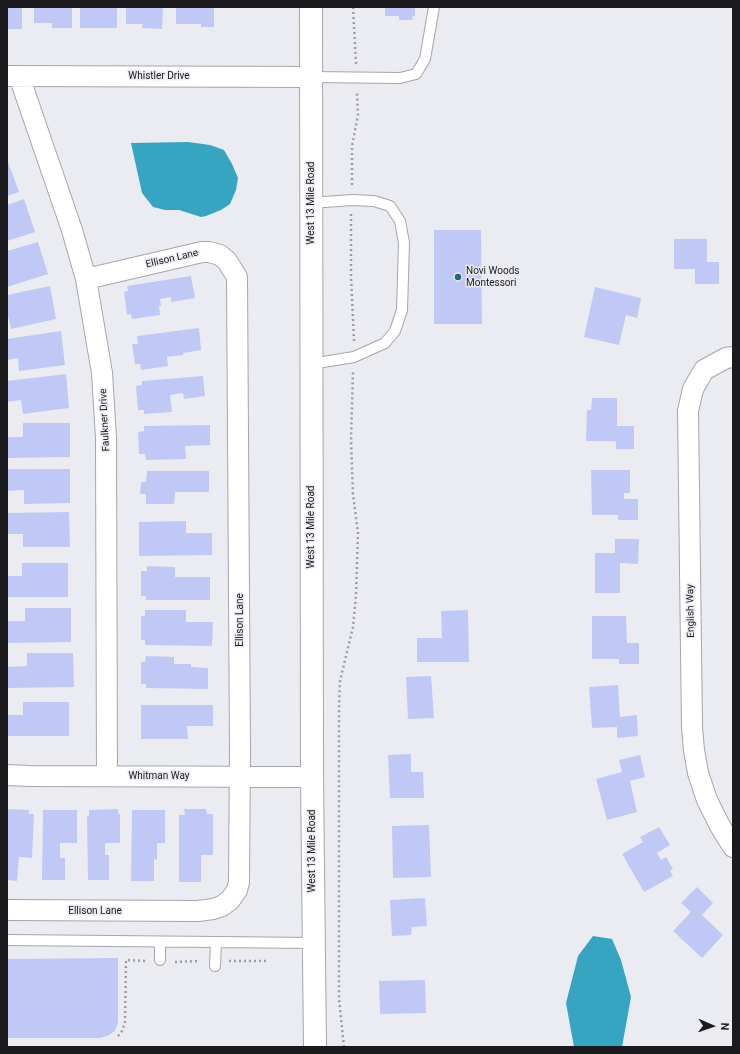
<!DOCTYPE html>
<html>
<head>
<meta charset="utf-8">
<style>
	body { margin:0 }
	#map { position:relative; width:740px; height:1054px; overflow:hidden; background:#ebecf2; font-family:Roboto,sans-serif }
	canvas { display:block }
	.frame { position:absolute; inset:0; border:8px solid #1b1b1d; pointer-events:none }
	.north { position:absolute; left:692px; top:1006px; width:40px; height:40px; -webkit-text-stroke:3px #ebecf2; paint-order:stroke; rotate:92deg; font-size:11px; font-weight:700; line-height:16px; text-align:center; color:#1b1b1d }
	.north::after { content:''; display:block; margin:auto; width:14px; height:18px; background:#1b1b1d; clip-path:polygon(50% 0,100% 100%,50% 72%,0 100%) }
</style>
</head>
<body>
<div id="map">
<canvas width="740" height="1054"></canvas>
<div class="frame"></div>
<div class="north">N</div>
</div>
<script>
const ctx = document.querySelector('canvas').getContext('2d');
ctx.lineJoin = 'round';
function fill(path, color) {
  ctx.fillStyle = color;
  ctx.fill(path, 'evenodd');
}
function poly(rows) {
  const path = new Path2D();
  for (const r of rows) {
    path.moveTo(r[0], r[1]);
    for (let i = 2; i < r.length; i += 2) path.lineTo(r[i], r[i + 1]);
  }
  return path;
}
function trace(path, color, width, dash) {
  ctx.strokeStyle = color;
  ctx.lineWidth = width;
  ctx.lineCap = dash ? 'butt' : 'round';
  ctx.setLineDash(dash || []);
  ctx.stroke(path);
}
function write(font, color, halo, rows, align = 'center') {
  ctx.font = font + ' Roboto,sans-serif';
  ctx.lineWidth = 3;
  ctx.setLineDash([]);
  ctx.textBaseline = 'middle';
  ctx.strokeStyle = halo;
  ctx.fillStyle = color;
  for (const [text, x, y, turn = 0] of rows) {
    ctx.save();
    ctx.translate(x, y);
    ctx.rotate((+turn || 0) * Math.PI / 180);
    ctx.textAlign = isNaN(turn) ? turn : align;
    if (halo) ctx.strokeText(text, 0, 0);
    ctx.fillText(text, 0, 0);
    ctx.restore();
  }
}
fill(poly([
	[188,142,210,145,224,150,232,164,238,178,236,190,230,204,221,210,206,216,201,217,179,210,165,210,153,207,142,193,131,143],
	[593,936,612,939,621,960,631,997,622,1047,574,1047,566,1003,578,956]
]), '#36a5c1');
fill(poly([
	[7,7,22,7,22,29,7,29],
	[34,7,72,7,72,28,52,28,52,23,34,23],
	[80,7,117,7,117,28,80,28],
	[126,7,163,7,162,29,142,28,143,24,126,24],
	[176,7,214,7,214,27,201,27,201,24,176,24],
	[385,7,415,7,415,16,413,16,412,20,399,20,399,16,385,16],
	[7,159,19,192,7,196],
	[24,199,35,232,7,241,7,205],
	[434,230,481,230,482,324,434,324],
	[674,239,707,239,707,262,719,262,719,284,695,284,695,269,674,269],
	[38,242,48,274,7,287,7,251],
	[191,276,195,298,171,302,171,297,160,299,161,306,159,306,160,315,132,319,131,314,127,315,124,292,128,291,127,286],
	[50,286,56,319,11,329,8,316,7,316,7,295],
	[595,287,641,298,637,318,626,315,619,345,584,337],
	[199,328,201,350,183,353,183,355,167,357,168,366,141,370,140,364,135,364,132,344,138,344,137,336],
	[61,331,65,365,19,371,18,358,7,360,7,339],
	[66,374,69,408,23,414,21,400,7,402,7,381],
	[203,376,205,396,184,399,183,393,170,395,172,412,144,414,144,410,138,410,136,386,142,385,142,381],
	[592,398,617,398,617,426,634,426,634,449,616,449,616,441,586,441,587,410,591,410],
	[23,423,70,423,70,457,7,458,7,437,23,437],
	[210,425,210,445,185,446,186,459,146,460,145,454,139,454,138,432,144,431,144,426],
	[7,469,70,469,70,503,24,504,24,490,7,491],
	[591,470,630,470,630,493,624,493,624,499,638,499,638,520,618,520,618,515,592,515],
	[147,471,209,471,209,492,175,492,174,504,146,504,146,494,140,494,141,482,146,482],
	[69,512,70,547,23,547,23,534,7,534,7,513],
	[186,521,186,533,212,533,212,555,139,556,139,522],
	[615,539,639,539,638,564,620,563,620,593,595,593,595,553,615,553],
	[22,563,68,563,68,597,7,597,7,576,22,576],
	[147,566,175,567,175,577,210,577,210,600,146,600,146,596,141,596,141,571,147,571],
	[25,608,71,608,71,642,7,643,7,621,25,621],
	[145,610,186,610,186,622,213,622,212,646,145,645,145,640,141,640,141,616,145,616],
	[468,610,469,662,417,662,417,638,442,638,441,611],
	[592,616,626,616,627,643,639,643,639,664,619,664,619,659,592,659],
	[27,653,73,653,74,687,7,688,7,667,27,666],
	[146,656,174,657,174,664,191,664,191,667,208,668,208,689,146,688,146,684,141,684,141,662,145,662],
	[431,676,434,718,408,719,406,677],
	[618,685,620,717,637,715,638,736,617,738,617,727,592,728,589,687],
	[23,702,69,702,69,736,7,736,7,715,23,715],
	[141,705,213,705,213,726,187,726,188,739,141,739],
	[411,754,411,772,423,772,424,798,390,798,388,755],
	[640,755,645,777,630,781,637,812,607,820,596,779,622,772,619,760],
	[7,809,29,810,29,814,34,814,32,858,19,857,17,881,7,880],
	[118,809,118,814,120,814,120,843,105,843,105,855,109,855,109,880,88,880,87,816,89,816,89,810],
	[184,809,206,809,207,814,213,814,213,855,201,855,201,882,179,882,179,815,185,815],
	[43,810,77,810,77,843,60,843,60,858,65,858,65,880,42,880],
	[132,810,165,810,165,843,157,843,157,860,154,859,154,881,131,881],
	[429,825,431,877,393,878,392,826],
	[659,827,670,845,657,853,661,860,666,857,673,869,670,871,673,876,644,892,622,854,643,842,640,837],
	[697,887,713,903,702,915,723,935,702,958,673,931,691,912,681,903],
	[425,898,427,926,412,927,411,935,392,936,390,900],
	[118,958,118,1022,115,1031,107,1036,100,1038,7,1038,7,959],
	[425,980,426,1013,380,1014,379,981]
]), '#c0c9f6');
const service = poly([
	[311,77,400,78,416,74,425,59,434,7],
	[311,203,352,200,374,201,390,206,400,221,404,243,402,310,395,331,385,343,354,357,311,364],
	[7,940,216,942,215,966],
	[216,942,313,943],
	[160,960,160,942]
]);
const minor = poly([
	[7,76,311,77],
	[19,76,72,230,86,279,102,373,106,438,107,776],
	[733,357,726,358,704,370,693,389,688,411,692,727,694,750,698,773,707,800,720,826,733,847],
	[7,775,30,776,312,777],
	[7,910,198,911,213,909,222,906,230,900,237,890,239,882,240,751,237,277,227,261,220,255,209,252,202,252,86,279]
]);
const tertiary = poly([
	[311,7,312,777,315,1047]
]);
trace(service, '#a5a6ab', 12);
trace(minor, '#a5a6ab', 22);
trace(tertiary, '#a5a6ab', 24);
trace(poly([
	[353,7,356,64],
	[352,185,352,146,358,115,357,93],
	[351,214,351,276,354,341],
	[229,961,266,961],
	[175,962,200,961],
	[118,1036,122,1031,125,1023,126,960,146,961],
	[344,1047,339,999,339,707,340,681,353,627,356,595,358,533,353,494,351,440,353,372]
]), '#9c9ca1', 2.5, [2, 3]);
trace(service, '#fff', 10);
trace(minor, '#fff', 20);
trace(tertiary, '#fff', 22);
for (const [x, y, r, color] of [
	[458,277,4,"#246a79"]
]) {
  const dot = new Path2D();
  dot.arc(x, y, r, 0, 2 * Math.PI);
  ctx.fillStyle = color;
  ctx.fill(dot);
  trace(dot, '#ebecf2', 1.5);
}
write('10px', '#1b1b1d', '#ebecf2', [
	["Whistler Drive",159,76],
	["West 13 Mile Road",311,203,-90],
	["Ellison Lane",172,259,-13],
	["Faulkner Drive",105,420,-93],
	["West 13 Mile Road",311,527,-90],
	["English Way",691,611,-91],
	["Ellison Lane",240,620,-90],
	["Whitman Way",159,776],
	["West 13 Mile Road",312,851,-90],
	["Ellison Lane",95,911]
]);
write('10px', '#1b1b1d', '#ebecf2', [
	["Novi Woods",466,271],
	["Montessori",466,283]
], 'left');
</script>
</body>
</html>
